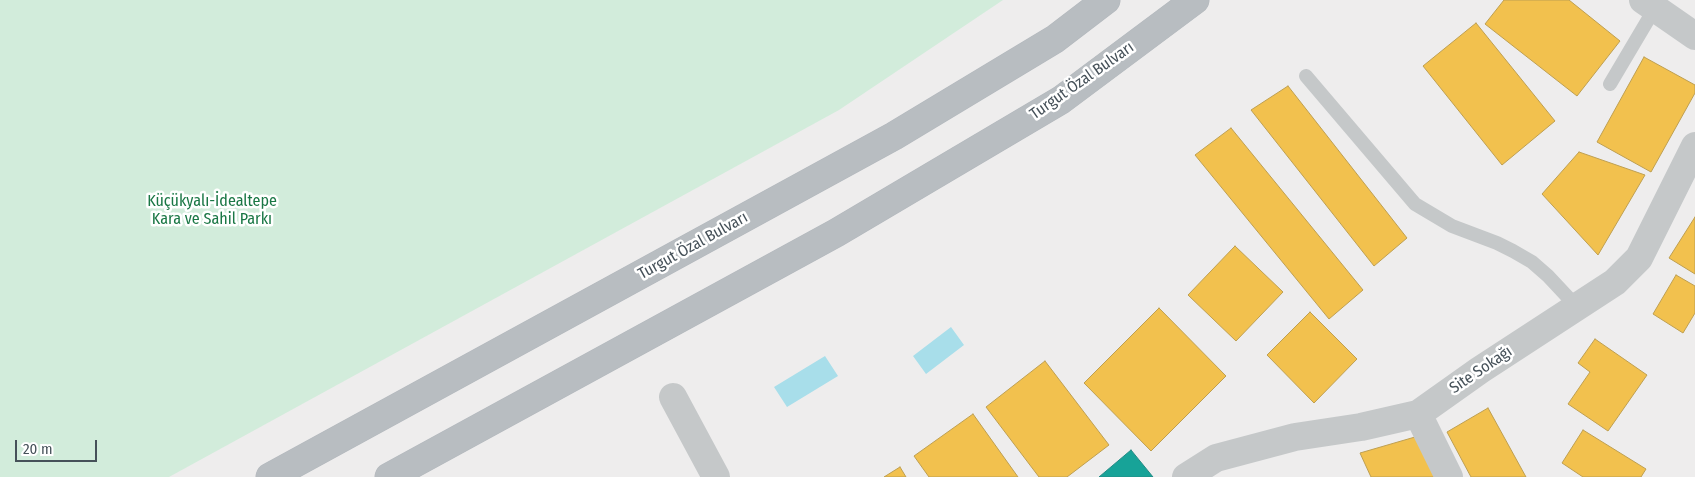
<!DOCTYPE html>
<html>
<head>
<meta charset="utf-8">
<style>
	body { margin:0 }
	#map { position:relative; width:1695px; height:477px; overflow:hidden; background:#eeeded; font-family:"Fira Sans Condensed",sans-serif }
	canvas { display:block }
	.scale { position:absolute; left:15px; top:440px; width:82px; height:22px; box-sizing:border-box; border:2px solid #465159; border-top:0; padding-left:6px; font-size:15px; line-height:18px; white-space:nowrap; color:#465159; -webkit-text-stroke:4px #fff; paint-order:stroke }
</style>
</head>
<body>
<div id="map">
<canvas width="1695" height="477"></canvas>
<div class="scale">20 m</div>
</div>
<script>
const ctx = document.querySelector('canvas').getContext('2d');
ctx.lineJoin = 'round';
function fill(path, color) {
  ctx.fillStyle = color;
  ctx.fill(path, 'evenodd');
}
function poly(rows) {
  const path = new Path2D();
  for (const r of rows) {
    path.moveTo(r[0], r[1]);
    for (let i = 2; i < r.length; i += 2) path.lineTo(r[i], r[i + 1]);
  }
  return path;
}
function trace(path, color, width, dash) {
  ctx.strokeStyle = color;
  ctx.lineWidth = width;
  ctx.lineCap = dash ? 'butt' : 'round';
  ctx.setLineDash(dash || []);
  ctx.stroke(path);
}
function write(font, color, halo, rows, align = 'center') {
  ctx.font = font + ' "Fira Sans Condensed",sans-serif';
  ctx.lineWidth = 5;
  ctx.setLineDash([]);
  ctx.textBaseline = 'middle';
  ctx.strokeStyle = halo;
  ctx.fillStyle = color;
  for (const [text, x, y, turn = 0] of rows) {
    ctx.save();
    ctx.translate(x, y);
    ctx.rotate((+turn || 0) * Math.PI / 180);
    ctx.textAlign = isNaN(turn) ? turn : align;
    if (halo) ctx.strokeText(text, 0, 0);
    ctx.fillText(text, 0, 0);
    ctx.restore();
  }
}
fill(poly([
	[0,0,1003,0,839,110,169,477,0,477]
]), '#d2ecdb');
fill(poly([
	[951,327,964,345,926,374,913,356],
	[825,356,838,376,787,407,774,387]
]), '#a8deea');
const homes = poly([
	[1504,0,1569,0,1620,41,1577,96,1485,24,1504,0],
	[1476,23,1555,121,1502,165,1423,66,1476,23],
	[1644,57,1695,85,1695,93,1651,172,1597,142,1644,57],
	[1288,86,1407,238,1374,266,1251,110,1288,86],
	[1231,128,1363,290,1329,319,1195,155,1231,128],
	[1579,152,1645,175,1598,255,1542,194,1579,152],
	[1695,217,1695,274,1669,258,1695,217],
	[1235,246,1283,292,1236,341,1188,295,1235,246],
	[1676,275,1695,286,1695,313,1683,333,1653,314,1676,275],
	[1159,308,1226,376,1151,451,1084,383,1159,308],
	[1310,312,1357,359,1314,403,1267,355,1310,312],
	[1595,339,1647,375,1608,431,1568,404,1590,372,1578,363,1595,339],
	[1045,361,1109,445,1067,477,1039,477,986,407,1045,361],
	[1488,408,1526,477,1471,477,1447,432,1488,408],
	[973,414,1018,477,929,477,914,456,973,414],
	[1583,430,1646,469,1641,477,1583,477,1562,463,1583,430],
	[1415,437,1437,477,1371,477,1360,453,1415,437],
	[900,467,906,477,884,477,900,467]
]);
fill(homes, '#f2c14e');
trace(homes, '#be9f51', 1);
const public = poly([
	[1131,450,1153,477,1099,477,1131,450]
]);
fill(public, '#17a398');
trace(public, '#258a85', 1);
const highway = poly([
	[270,477,894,136,1055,39,1106,0],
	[389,477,836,233,1061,100,1195,0]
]);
trace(highway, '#b3b8bd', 29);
trace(poly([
	[1306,76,1415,204,1452,226,1497,243,1513,251,1532,262,1548,276,1577,307],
	[1610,84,1655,8]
]), '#c5c8c9', 14);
trace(poly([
	[1643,0,1695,36],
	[673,397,716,477],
	[1418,414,1449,477],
	[1186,477,1216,458,1295,437,1361,427,1418,414,1480,370,1615,282,1639,258,1695,146]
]), '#c5c8c9', 28);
trace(highway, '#b8bdc1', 28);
write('16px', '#465159', '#fff', [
	["Turgut Özal Bulvarı",1082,81,-35],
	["Turgut Özal Bulvarı",693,246,-29],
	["Site Sokağı",1481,370,-34]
]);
write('16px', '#1a7745', '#fff', [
	["Küçükyalı-İdealtepe",212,202],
	["Kara ve Sahil Parkı",212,220]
]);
</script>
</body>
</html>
